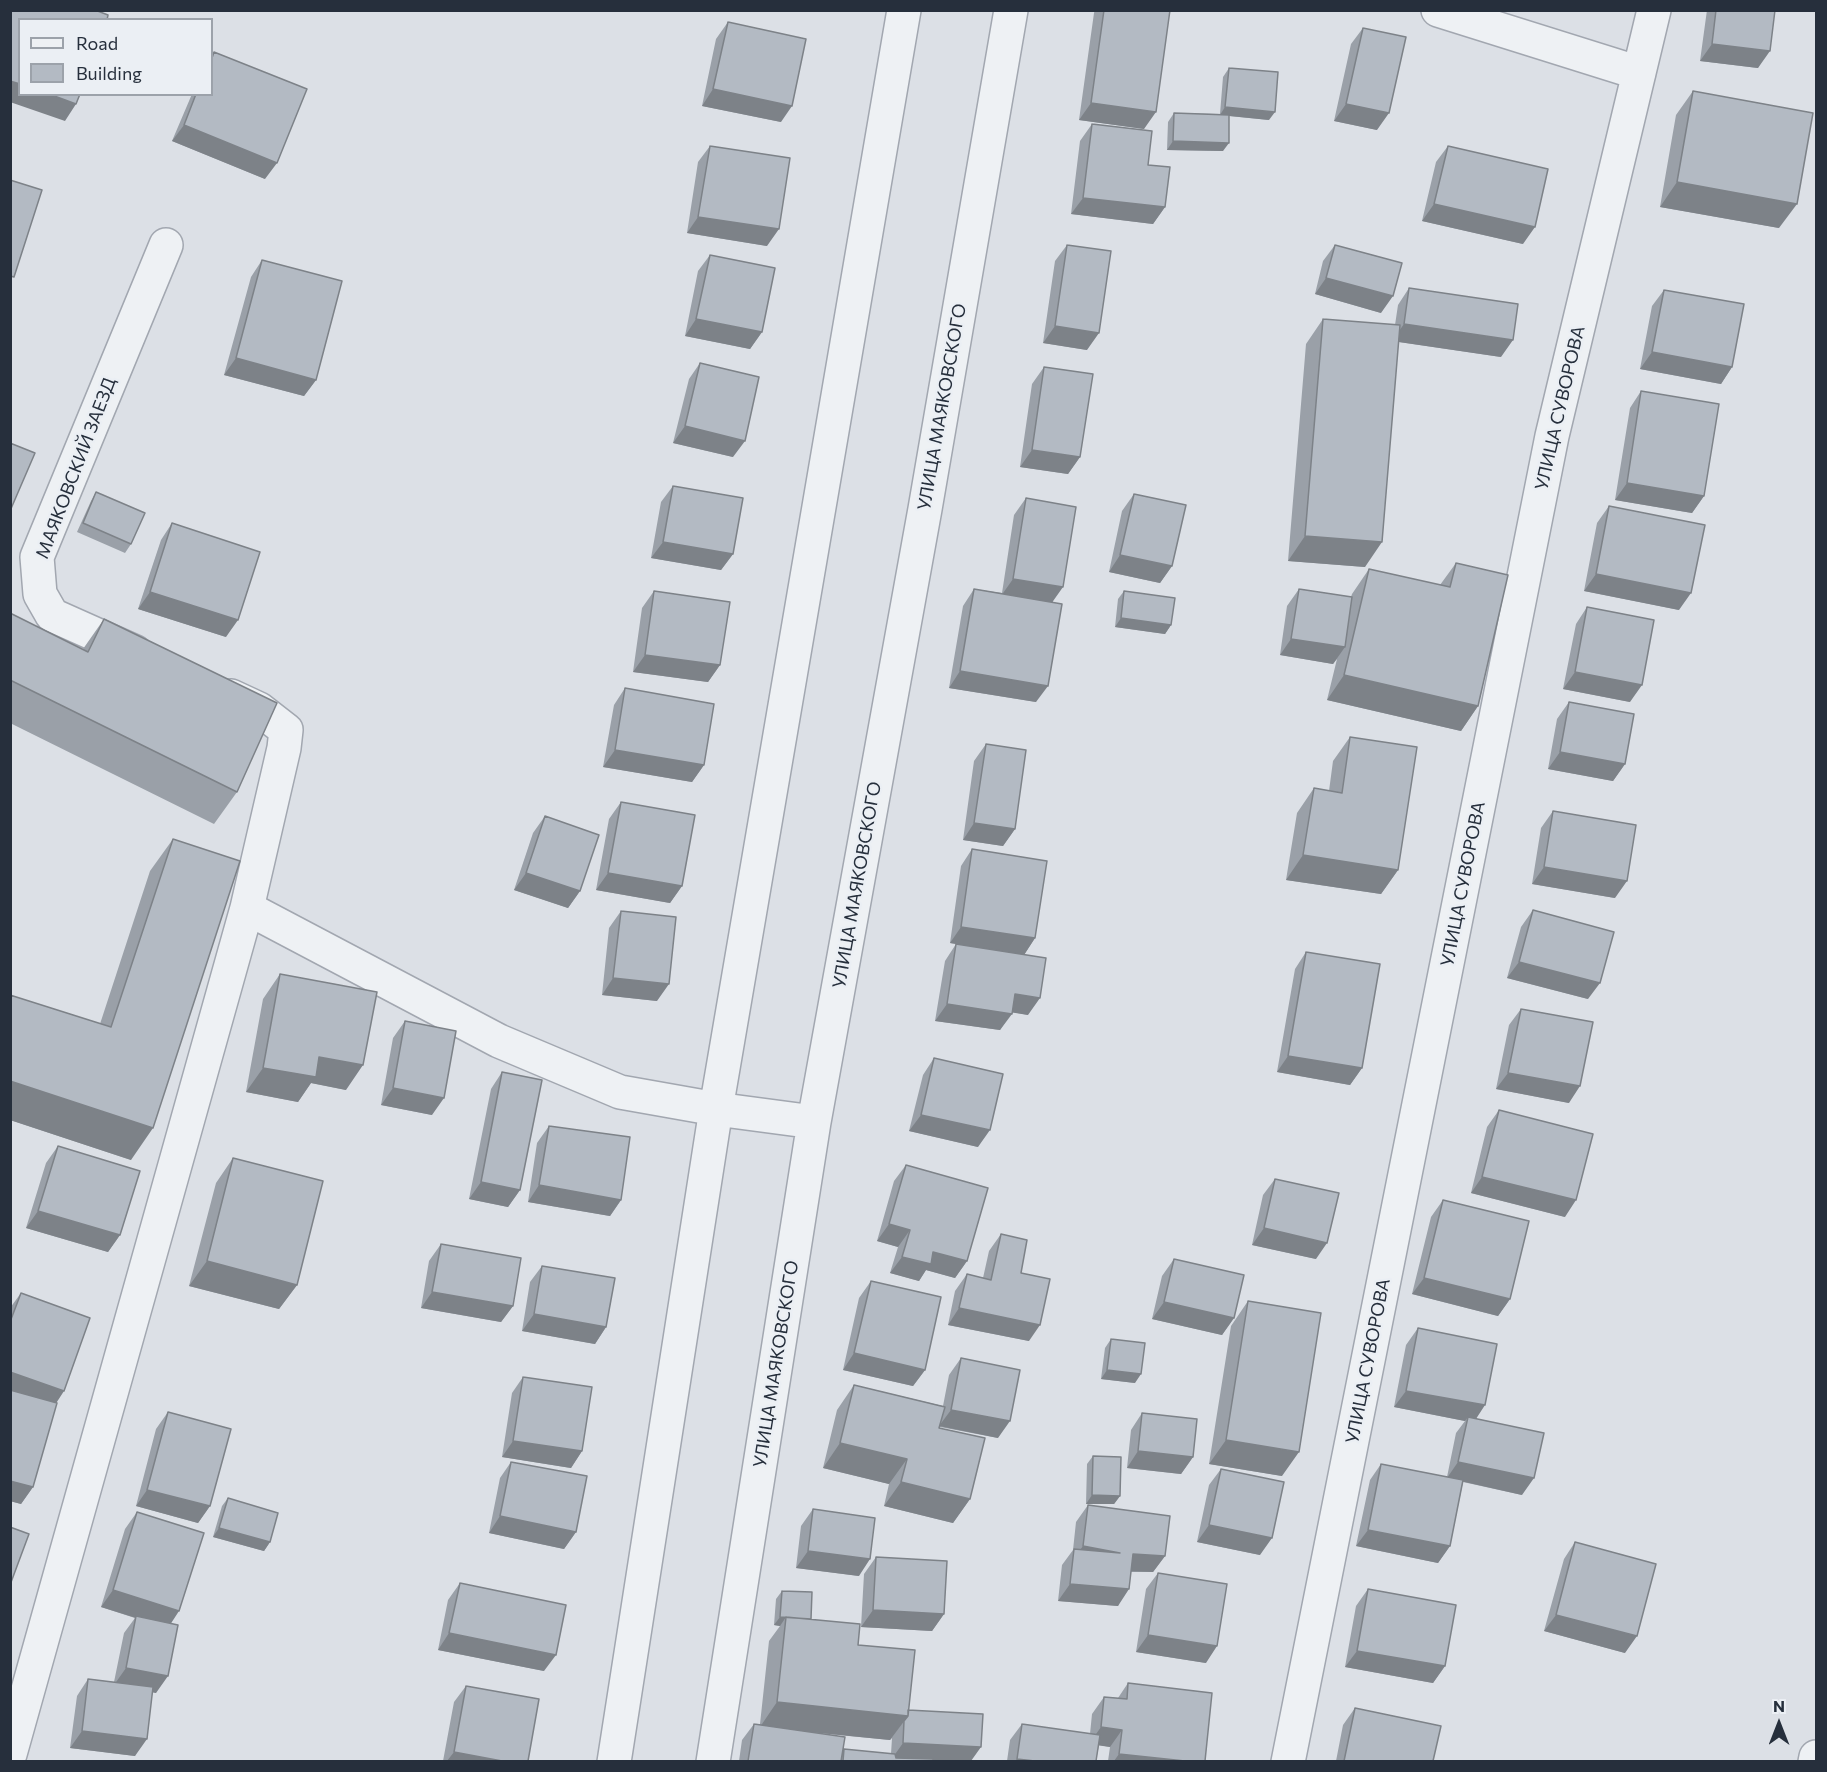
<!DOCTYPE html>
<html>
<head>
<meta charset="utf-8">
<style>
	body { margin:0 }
	#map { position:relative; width:1827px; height:1772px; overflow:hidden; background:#dce0e6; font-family:Commissioner,sans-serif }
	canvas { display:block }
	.frame { position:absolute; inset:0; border:12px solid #262f3c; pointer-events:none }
	.legend { position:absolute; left:18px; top:18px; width:195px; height:78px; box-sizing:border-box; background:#ebeff4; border:2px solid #9ca2aa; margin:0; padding:8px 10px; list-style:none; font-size:18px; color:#262f3c }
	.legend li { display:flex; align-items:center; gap:12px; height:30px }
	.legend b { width:30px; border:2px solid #9ca2aa }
	.north { position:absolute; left:1749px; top:1694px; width:60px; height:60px; -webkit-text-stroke:4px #ebeff4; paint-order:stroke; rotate:0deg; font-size:16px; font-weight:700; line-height:24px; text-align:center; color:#262f3c }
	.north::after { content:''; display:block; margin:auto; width:21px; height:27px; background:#262f3c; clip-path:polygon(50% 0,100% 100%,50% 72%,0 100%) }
</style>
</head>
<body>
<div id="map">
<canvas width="1827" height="1772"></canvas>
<div class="frame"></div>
<ul class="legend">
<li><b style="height:8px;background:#eef1f4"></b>Road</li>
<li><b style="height:16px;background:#b3bac3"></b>Building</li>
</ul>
<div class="north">N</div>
</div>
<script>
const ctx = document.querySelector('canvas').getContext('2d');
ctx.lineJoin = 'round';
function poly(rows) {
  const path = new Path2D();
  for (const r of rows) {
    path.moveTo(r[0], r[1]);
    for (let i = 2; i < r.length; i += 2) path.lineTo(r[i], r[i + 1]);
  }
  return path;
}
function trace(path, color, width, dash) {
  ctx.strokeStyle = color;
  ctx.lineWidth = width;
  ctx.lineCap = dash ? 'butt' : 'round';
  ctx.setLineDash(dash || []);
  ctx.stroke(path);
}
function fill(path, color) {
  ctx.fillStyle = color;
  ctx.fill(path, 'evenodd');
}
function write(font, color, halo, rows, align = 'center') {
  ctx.font = font + ' Commissioner,sans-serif';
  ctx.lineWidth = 5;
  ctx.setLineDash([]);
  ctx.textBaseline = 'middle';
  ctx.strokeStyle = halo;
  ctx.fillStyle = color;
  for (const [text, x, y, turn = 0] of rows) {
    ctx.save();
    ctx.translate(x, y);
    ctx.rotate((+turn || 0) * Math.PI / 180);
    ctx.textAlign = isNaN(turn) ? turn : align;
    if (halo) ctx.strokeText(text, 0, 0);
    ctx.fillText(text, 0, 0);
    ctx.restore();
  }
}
const minor = poly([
	[1438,10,1639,73],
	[135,652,52,615,40,594,37,557,166,245],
	[247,908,499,1041,620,1092,716,1109,814,1122],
	[10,1754,247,908,284,748,286,730,259,709,231,696],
	[614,1762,716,1109,904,10],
	[713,1762,814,1122,925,509,1011,10],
	[1288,1762,1552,436,1654,10],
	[1815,1762,1816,1757]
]);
trace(minor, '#a2a7b0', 36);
trace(minor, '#eef1f4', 33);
fill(poly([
	[1095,10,1170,10,1144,129,1079,120,1094,13],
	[1707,10,1775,10,1758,68,1700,61],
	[728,22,781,122,702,106,716,39],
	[1363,28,1377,130,1334,121,1351,44],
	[214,52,265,179,172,141,192,94,212,94,212,55],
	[1229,68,1269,120,1229,116,1223,151,1167,150,1168,122,1174,113,1220,114,1223,77],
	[1693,91,1779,228,1660,207,1676,115],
	[1092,124,1165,207,1153,224,1071,214,1080,141],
	[710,146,767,246,687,233,698,162],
	[1448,146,1523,244,1422,221,1436,162],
	[1067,245,1087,350,1043,343,1055,261],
	[1335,245,1381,313,1315,294,1323,261],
	[710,255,762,332,750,349,685,336,698,271],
	[262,260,316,380,304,396,224,375,251,277],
	[1409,288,1501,357,1399,342,1365,567,1288,561,1306,344,1323,319,1395,325,1398,305],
	[1664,290,1732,367,1721,384,1640,369,1652,306],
	[700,363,733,457,673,443,689,379],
	[1044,367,1080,457,1068,474,1020,467,1032,384],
	[1641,391,1704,496,1692,513,1615,500,1630,408],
	[673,486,733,554,721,570,651,558,661,502],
	[96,492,131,544,125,553,77,532,91,501],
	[1134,494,1172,566,1160,583,1109,572,1122,511],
	[1026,498,1053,602,1036,702,949,688,963,606,974,589,1002,593,1014,515],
	[1609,506,1679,610,1584,591,1597,523],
	[172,523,226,637,138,609,161,540],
	[1456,563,1478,706,1461,731,1327,700,1337,659,1333,664,1280,655,1287,606,1299,589,1351,597,1352,594,1369,569,1440,585],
	[654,591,720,665,708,682,633,672,642,608],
	[1124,591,1171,625,1165,634,1115,627,1118,599],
	[1587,607,1630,702,1563,689,1576,624],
	[10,613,83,649,104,619,237,792,214,824,10,723],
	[625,688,704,765,692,782,603,767,614,705],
	[1569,702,1625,764,1613,781,1548,769,1557,719],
	[1350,737,1398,870,1381,894,1286,880,1297,813,1314,788,1329,791,1333,761],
	[986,744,1015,829,1003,846,963,840,974,761],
	[621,802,682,886,670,903,596,890,609,819],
	[1553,811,1615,898,1532,884,1541,828],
	[545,816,580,891,568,908,514,890,533,833],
	[173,839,131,1160,10,1120,10,995,100,1024,150,871],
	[972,849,1035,938,1024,955,1028,1015,1012,1012,1000,1030,935,1021,945,961,956,944,950,943,961,866],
	[1533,910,1588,999,1507,978,1521,927],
	[621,911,657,1001,602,995,609,928],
	[1306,952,1362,1068,1350,1085,1277,1072,1295,969],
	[280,974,346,1090,311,1083,298,1102,246,1092,263,999],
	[1521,1009,1569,1103,1496,1089,1509,1025],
	[405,1021,432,1115,381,1105,393,1038],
	[934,1058,978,1147,909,1131,923,1075],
	[502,1072,520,1190,508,1207,469,1199,491,1089],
	[1499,1110,1565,1217,1471,1193,1487,1127],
	[549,1126,621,1200,610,1216,528,1202,537,1143],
	[58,1146,120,1235,108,1252,26,1228,46,1163],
	[233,1158,297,1285,279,1309,189,1286,216,1183],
	[906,1165,967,1261,955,1278,926,1270,919,1281,890,1273,898,1247,877,1241,894,1181],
	[1275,1179,1316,1259,1252,1245,1263,1195],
	[1443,1200,1510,1299,1498,1316,1412,1294,1431,1217],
	[1001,1234,1021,1273,1029,1341,948,1325,955,1291,967,1274,983,1278,989,1251],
	[441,1244,513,1306,501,1322,421,1308,429,1261],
	[1174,1259,1234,1318,1222,1335,1152,1319,1162,1276],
	[542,1266,606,1327,595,1344,522,1331,530,1282],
	[871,1281,925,1370,913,1386,843,1370,859,1298],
	[21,1293,56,1403,33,1487,21,1504,10,1501,10,1308],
	[1248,1301,1282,1476,1209,1464,1231,1326],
	[1418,1328,1476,1418,1522,1495,1463,1482,1450,1546,1438,1563,1356,1546,1370,1480,1381,1464,1447,1477,1456,1433,1465,1421,1394,1407,1406,1345],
	[1111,1339,1135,1383,1101,1379,1105,1348],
	[961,1358,998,1438,940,1427,939,1428,970,1499,953,1523,884,1506,889,1484,823,1468,837,1410,854,1385,943,1406,949,1375],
	[523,1377,582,1451,571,1468,502,1457,512,1393],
	[168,1412,210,1506,198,1523,136,1506,156,1429],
	[1142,1413,1193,1457,1181,1474,1127,1468,1131,1430],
	[1093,1456,1120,1496,1114,1504,1086,1504,1087,1464],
	[511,1462,576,1532,564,1549,489,1533,500,1478],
	[1221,1469,1260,1555,1197,1542,1209,1485],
	[228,1498,270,1542,264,1551,213,1537,222,1506],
	[1088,1505,1165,1556,1153,1572,1131,1572,1118,1606,1058,1601,1062,1565,1073,1550,1076,1522],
	[813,1509,859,1576,796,1568,801,1526],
	[137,1512,171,1623,156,1693,153,1692,135,1756,70,1748,77,1696,88,1679,114,1682,124,1633,135,1618,101,1607,125,1529],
	[1575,1542,1625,1653,1544,1631,1564,1559],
	[876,1557,944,1614,932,1631,861,1627,864,1574],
	[1158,1573,1206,1663,1136,1652,1146,1589],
	[460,1583,544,1671,438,1650,448,1600],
	[1368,1589,1445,1666,1433,1683,1345,1667,1356,1606],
	[782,1591,811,1619,858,1645,908,1710,971,1761,739,1761,742,1740,754,1724,760,1724,769,1641,780,1626,774,1625,776,1599],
	[818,1733,890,1740,892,1738,891,1754,844,1749,843,1751],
	[1128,1683,1205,1761,1108,1761,1110,1747,1099,1745,1096,1761,1007,1761,1010,1740,1022,1724,1090,1734,1092,1714,1104,1697,1118,1698],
	[466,1686,528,1761,443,1761,454,1702],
	[1355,1708,1433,1761,1336,1761,1343,1725]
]), '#9aa0a8');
fill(poly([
	[1712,44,1770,51,1758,68,1700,61],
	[10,81,20,84,20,94,49,94,76,104,65,121,10,102],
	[713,89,792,106,781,122,702,106],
	[1091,103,1156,112,1144,129,1079,120],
	[1346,104,1389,113,1377,130,1334,121],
	[1225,107,1275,112,1269,120,1220,115],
	[184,125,277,163,265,179,172,141],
	[1173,141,1229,143,1223,151,1167,150],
	[1677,182,1797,204,1779,228,1660,207],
	[1083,198,1165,207,1153,224,1071,214],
	[1434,204,1535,227,1523,244,1422,221],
	[698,217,779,229,767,246,687,233],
	[1326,278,1393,296,1381,313,1315,294],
	[696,319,762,332,750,349,685,336],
	[1404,324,1513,340,1501,357,1392,341],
	[1055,326,1099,333,1087,350,1043,343],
	[1652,352,1732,367,1721,384,1640,369],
	[236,358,316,380,304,396,224,375],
	[685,426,745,441,733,457,673,443],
	[1032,450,1080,457,1068,474,1020,467],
	[1627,483,1704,496,1692,513,1615,500],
	[1305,536,1382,542,1365,567,1288,561],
	[663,542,733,554,721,570,651,558],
	[1120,555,1172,566,1160,583,1109,572],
	[1596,574,1691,593,1679,610,1584,591],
	[1013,579,1063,587,1051,604,1001,596],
	[150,592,238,620,226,637,138,609],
	[1121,618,1171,625,1165,634,1115,627],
	[1291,639,1345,647,1333,664,1280,655],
	[645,655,720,665,708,682,633,672],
	[960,671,1048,686,1036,702,949,688],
	[1575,672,1642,685,1630,702,1563,689],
	[1344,675,1478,706,1461,731,1327,700],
	[615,750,704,765,692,782,603,767],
	[1560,752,1625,764,1613,781,1548,769],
	[974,823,1015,829,1003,846,963,840],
	[1303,855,1398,870,1381,894,1286,880],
	[1544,867,1627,881,1615,898,1532,884],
	[526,873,580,891,568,908,514,890],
	[608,873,682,886,670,903,596,890],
	[961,927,1035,938,1024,955,950,943],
	[1519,962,1600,983,1588,999,1507,978],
	[613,978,669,984,657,1001,602,995],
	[1015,994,1040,998,1028,1015,1003,1011],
	[947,1004,1012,1014,1000,1030,935,1021],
	[1288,1056,1362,1068,1350,1085,1277,1072],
	[319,1057,363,1065,346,1090,311,1083,298,1102,246,1092,263,1068],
	[1508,1073,1580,1086,1569,1103,1496,1089],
	[10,1081,153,1128,131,1160,10,1120],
	[393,1088,444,1098,432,1115,381,1105],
	[921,1115,990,1130,978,1147,909,1131],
	[1482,1177,1576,1200,1565,1217,1471,1193],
	[481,1182,520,1190,508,1207,469,1199],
	[539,1185,621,1200,610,1216,528,1202],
	[38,1211,120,1235,108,1252,26,1228],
	[889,1224,910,1230,898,1247,877,1241],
	[1264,1228,1327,1243,1316,1259,1252,1245],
	[933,1252,967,1261,955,1278,926,1270,919,1281,890,1273,902,1257],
	[207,1261,297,1285,279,1309,189,1286],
	[1424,1278,1510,1299,1498,1316,1412,1294],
	[432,1292,513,1306,501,1322,421,1308],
	[1164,1302,1234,1318,1222,1335,1152,1319],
	[959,1308,1040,1325,1029,1341,948,1325],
	[534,1314,606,1327,595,1344,522,1331],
	[854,1353,925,1370,913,1386,843,1370],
	[1107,1370,1141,1374,1135,1383,1101,1379],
	[10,1372,64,1391,53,1408,10,1393],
	[1406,1391,1485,1405,1474,1422,1468,1417,1465,1421,1394,1407],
	[951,1410,1010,1421,998,1438,939,1426],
	[1226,1440,1299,1452,1282,1476,1209,1464],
	[513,1441,582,1451,571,1468,502,1457],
	[840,1443,907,1459,889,1484,823,1468],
	[1138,1451,1193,1457,1181,1474,1127,1468],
	[1458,1462,1534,1478,1522,1495,1447,1478],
	[10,1481,33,1487,21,1504,10,1501],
	[901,1482,970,1499,953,1523,884,1506],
	[147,1490,210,1506,198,1523,136,1506],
	[1092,1495,1120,1496,1114,1504,1086,1504],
	[500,1516,576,1532,564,1549,489,1533],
	[1209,1525,1272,1538,1260,1555,1197,1542],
	[219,1528,270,1542,264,1551,213,1537],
	[1368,1530,1450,1546,1438,1563,1356,1546],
	[1083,1546,1120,1553,1072,1561],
	[808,1551,870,1559,859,1576,796,1568],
	[1133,1554,1165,1556,1153,1572,1121,1571],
	[1070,1584,1129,1589,1118,1606,1058,1601],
	[113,1590,179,1611,168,1628,101,1607],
	[873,1610,944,1614,932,1631,861,1627],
	[1556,1615,1637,1636,1625,1653,1544,1631],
	[780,1617,786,1617,780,1626,774,1625],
	[449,1633,556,1655,544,1671,438,1650],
	[1148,1635,1217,1646,1206,1663,1136,1652],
	[1357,1651,1445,1666,1433,1683,1345,1667],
	[126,1668,168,1676,156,1693,114,1685],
	[777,1702,908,1716,890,1740,760,1727],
	[1101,1727,1122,1730,1110,1747,1089,1744],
	[82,1731,147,1739,135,1756,70,1748],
	[903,1743,981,1747,971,1761,920,1761,891,1760],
	[454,1752,502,1761,447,1761],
	[1119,1754,1185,1761,1114,1761],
	[1017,1759,1035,1761,1015,1761]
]), '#7d8288');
const building = poly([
	[10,10,95,10,108,15,107,20,20,20,20,84,10,81,10,10],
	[1104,10,1170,10,1156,112,1091,103,1104,10],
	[1716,10,1775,10,1770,51,1712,44,1716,10],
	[728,22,806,39,792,106,713,89,728,22],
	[1363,28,1406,37,1389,113,1346,104,1363,28],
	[214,52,307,89,277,163,184,125,196,94,212,94,212,58,214,52],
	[1229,68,1278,72,1275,112,1225,107,1229,68],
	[1693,91,1813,113,1797,204,1677,182,1693,91],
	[49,94,80,94,76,104,49,94],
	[1174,113,1229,115,1229,143,1173,141,1174,113],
	[1092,124,1152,131,1148,165,1170,167,1165,207,1083,198,1092,124],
	[710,146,790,158,779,229,698,217,710,146],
	[1448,146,1548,169,1535,227,1434,204,1448,146],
	[10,180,42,190,14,277,10,276,10,180],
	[1067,245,1111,251,1099,333,1055,326,1067,245],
	[1335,245,1402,263,1393,296,1326,278,1335,245],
	[710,255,775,268,762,332,696,319,710,255],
	[262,260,342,281,316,380,236,358,262,260],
	[1409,288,1518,304,1513,340,1404,324,1409,288],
	[1664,290,1744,304,1732,367,1652,352,1664,290],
	[1323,319,1400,325,1382,542,1305,536,1323,319],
	[700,363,759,377,745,441,685,426,700,363],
	[1044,367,1093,374,1080,457,1032,450,1044,367],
	[1641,391,1719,404,1704,496,1627,483,1641,391],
	[10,443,35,453,10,511,10,443],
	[673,486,743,498,733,554,663,542,673,486],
	[96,492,145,513,131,544,83,523,96,492],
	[1134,494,1186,505,1172,566,1120,555,1134,494],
	[1026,498,1076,507,1063,587,1013,579,1026,498],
	[1609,506,1705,525,1691,593,1596,574,1609,506],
	[172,523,260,552,238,620,150,592,172,523],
	[1456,563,1508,575,1478,706,1344,675,1369,569,1450,587,1456,563],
	[974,589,1062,604,1048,686,960,671,974,589],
	[1299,589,1352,597,1345,647,1291,639,1299,589],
	[654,591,730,602,720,665,645,655,654,591],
	[1124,591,1175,598,1171,625,1121,618,1124,591],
	[1587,607,1654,620,1642,685,1575,672,1587,607],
	[10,613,88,652,104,619,277,703,237,792,10,680,10,613],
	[625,688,714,704,704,765,615,750,625,688],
	[1569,702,1634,714,1625,764,1560,752,1569,702],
	[1350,737,1417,747,1398,870,1303,855,1314,788,1342,793,1350,737],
	[986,744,1026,750,1015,829,974,823,986,744],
	[621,802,695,815,682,886,608,873,621,802],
	[1553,811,1636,825,1627,881,1544,867,1553,811],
	[545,816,599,835,580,891,526,873,545,816],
	[173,839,240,861,153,1128,10,1081,10,995,111,1027,173,839],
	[972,849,1047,861,1035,938,961,927,972,849],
	[1533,910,1614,932,1600,983,1519,962,1533,910],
	[621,911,676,917,669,984,613,978,621,911],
	[956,944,1046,958,1040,998,1015,994,1012,1014,947,1004,956,944],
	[1306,952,1380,964,1362,1068,1288,1056,1306,952],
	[280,974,377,992,363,1065,319,1057,316,1077,263,1068,280,974],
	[1521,1009,1593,1022,1580,1086,1508,1073,1521,1009],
	[405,1021,456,1031,444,1098,393,1088,405,1021],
	[934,1058,1003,1074,990,1130,921,1115,934,1058],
	[502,1072,542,1080,520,1190,481,1182,502,1072],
	[1499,1110,1593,1134,1576,1200,1482,1177,1499,1110],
	[549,1126,630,1137,621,1200,539,1185,549,1126],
	[58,1146,140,1171,120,1235,38,1211,58,1146],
	[233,1158,323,1181,297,1285,207,1261,233,1158],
	[906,1165,988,1188,967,1261,933,1252,931,1264,902,1257,910,1230,889,1224,906,1165],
	[1275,1179,1339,1193,1327,1243,1264,1228,1275,1179],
	[1443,1200,1529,1221,1510,1299,1424,1278,1443,1200],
	[1001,1234,1027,1240,1021,1273,1050,1279,1040,1325,959,1308,967,1274,991,1280,1001,1234],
	[441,1244,521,1258,513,1306,432,1292,441,1244],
	[1174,1259,1244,1275,1234,1318,1164,1302,1174,1259],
	[542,1266,615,1278,606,1327,534,1314,542,1266],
	[871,1281,941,1297,925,1370,854,1353,871,1281],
	[21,1293,90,1318,64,1391,10,1372,10,1322,21,1293],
	[1248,1301,1321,1313,1299,1452,1226,1440,1248,1301],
	[1418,1328,1497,1344,1485,1405,1406,1391,1418,1328],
	[1111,1339,1145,1343,1141,1374,1107,1370,1111,1339],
	[961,1358,1020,1370,1010,1421,951,1410,961,1358],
	[523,1377,592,1387,582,1451,513,1441,523,1377],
	[854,1385,945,1407,939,1428,985,1438,970,1499,901,1482,907,1459,840,1443,854,1385],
	[10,1390,57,1403,33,1487,10,1481,10,1390],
	[168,1412,231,1429,210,1506,147,1490,168,1412],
	[1142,1413,1197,1419,1193,1457,1138,1451,1142,1413],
	[1468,1417,1544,1433,1534,1478,1458,1462,1468,1417],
	[1093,1456,1121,1457,1120,1496,1092,1495,1093,1456],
	[511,1462,587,1476,576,1532,500,1516,511,1462],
	[1381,1464,1463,1480,1450,1546,1368,1530,1381,1464],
	[1221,1469,1284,1482,1272,1538,1209,1525,1221,1469],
	[228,1498,278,1513,270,1542,219,1528,228,1498],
	[1088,1505,1170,1516,1165,1556,1133,1554,1129,1589,1070,1584,1074,1549,1120,1553,1083,1546,1088,1505],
	[813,1509,875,1518,870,1559,808,1551,813,1509],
	[137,1512,204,1533,179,1611,113,1590,137,1512],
	[10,1527,29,1534,10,1585,10,1527],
	[1575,1542,1656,1564,1637,1636,1556,1615,1575,1542],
	[876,1557,947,1561,944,1614,873,1610,876,1557],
	[1158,1573,1227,1584,1217,1646,1148,1635,1158,1573],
	[460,1583,566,1605,556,1655,449,1633,460,1583],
	[1368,1589,1456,1605,1445,1666,1357,1651,1368,1589],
	[782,1591,812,1592,811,1619,780,1617,782,1591],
	[136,1616,178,1625,168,1676,126,1668,136,1616],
	[786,1617,860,1624,858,1645,915,1650,908,1716,777,1702,786,1617],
	[88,1679,153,1687,147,1739,82,1731,88,1679],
	[1128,1683,1212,1693,1205,1761,1185,1761,1119,1754,1122,1730,1101,1727,1104,1697,1127,1699,1128,1683],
	[466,1686,539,1699,528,1761,502,1761,454,1752,466,1686],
	[1355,1708,1441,1726,1433,1761,1344,1761,1355,1708],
	[908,1710,983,1714,981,1747,903,1743,904,1721,908,1716,908,1710],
	[754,1724,845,1737,841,1761,748,1761,754,1724],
	[1022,1724,1100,1735,1096,1761,1035,1761,1017,1759,1022,1724],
	[844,1749,895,1754,896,1758,933,1759,933,1761,843,1761,844,1749]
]);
fill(building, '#b3bac3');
trace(building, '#7d8288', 1.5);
write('18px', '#262f3c', '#ebeff4', [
	["УЛИЦА МАЯКОВСКОГО",942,407,-80],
	["УЛИЦА СУВОРОВА",1560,408,-77],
	["МАЯКОВСКИЙ ЗАЕЗД",76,468,-69],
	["УЛИЦА СУВОРОВА",1463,884,-79],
	["УЛИЦА МАЯКОВСКОГО",857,885,-80],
	["УЛИЦА СУВОРОВА",1368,1361,-79],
	["УЛИЦА МАЯКОВСКОГО",776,1364,-81]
]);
</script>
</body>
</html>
